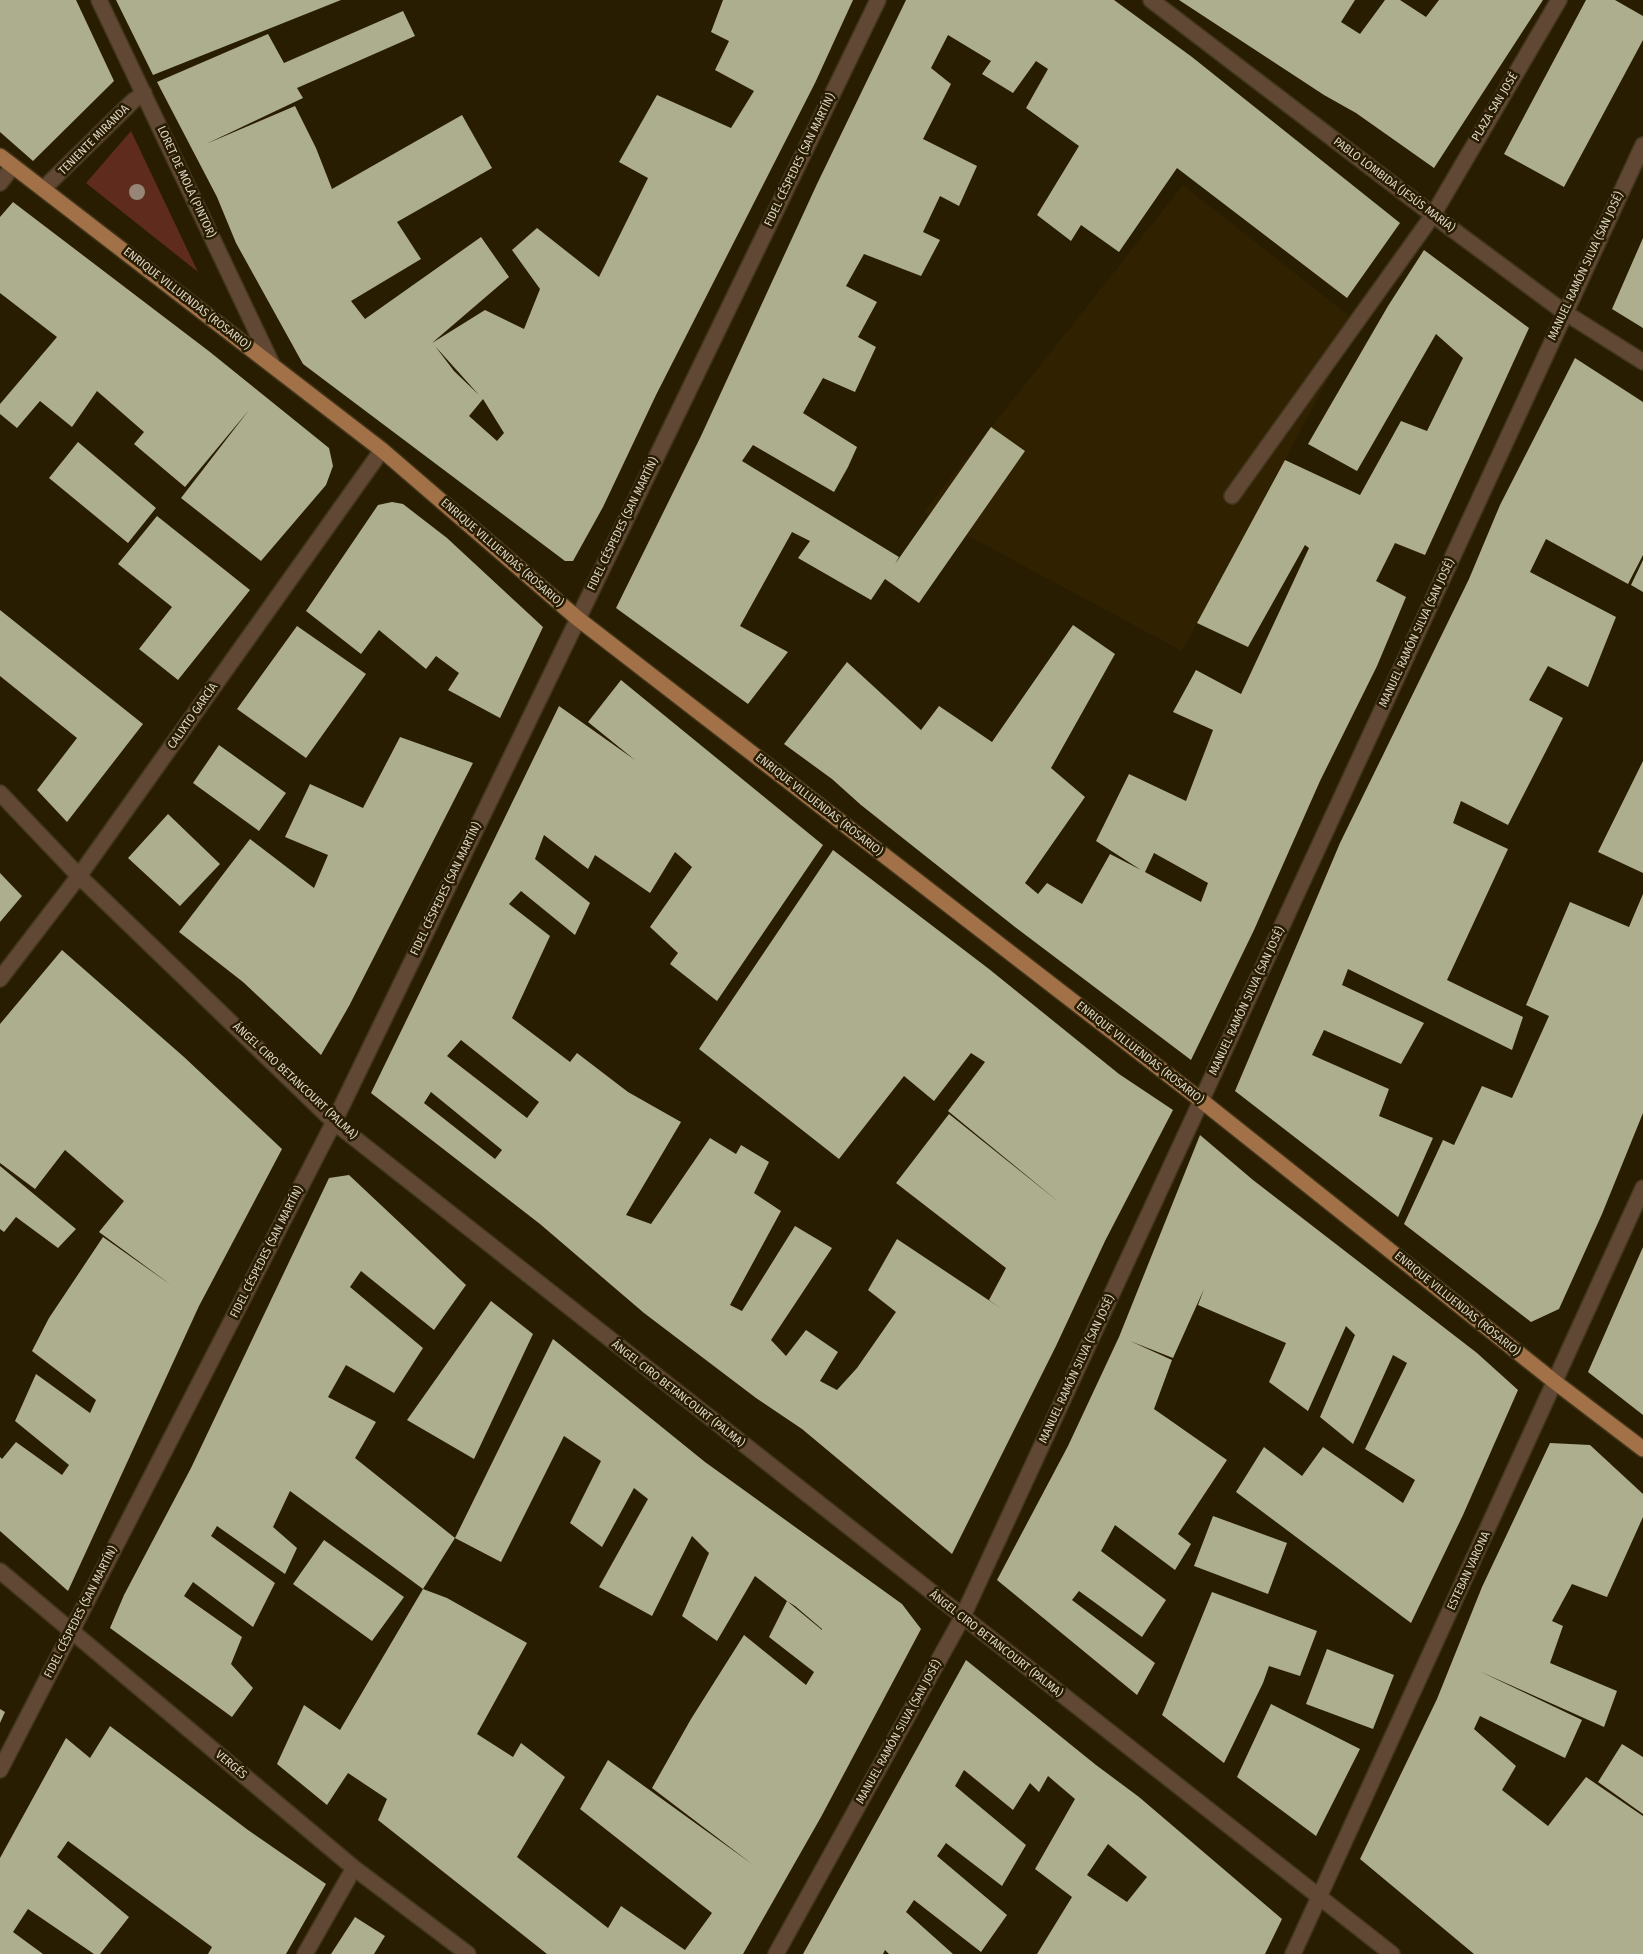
<!DOCTYPE html>
<html>
<head>
<meta charset="utf-8">
<style>
	body { margin:0 }
	canvas { display:block; background:#281c01 }
</style>
</head>
<body>
<canvas width="1643" height="1954"></canvas>
<script>
const ctx = document.querySelector('canvas').getContext('2d');
ctx.lineJoin = 'round';
function fill(path, color) {
  ctx.fillStyle = color;
  ctx.fill(path, 'evenodd');
}
function poly(rows) {
  const path = new Path2D();
  for (const r of rows) {
    path.moveTo(r[0], r[1]);
    for (let i = 2; i < r.length; i += 2) path.lineTo(r[i], r[i + 1]);
  }
  return path;
}
function trace(path, color, width, dash) {
  ctx.strokeStyle = color;
  ctx.lineWidth = width;
  ctx.lineCap = dash ? 'butt' : 'round';
  ctx.setLineDash(dash || []);
  ctx.stroke(path);
}
function write(font, color, halo, rows, align = 'center') {
  ctx.font = font + ' "Fira Sans Condensed",sans-serif';
  ctx.lineWidth = 5;
  ctx.setLineDash([]);
  ctx.textBaseline = 'middle';
  ctx.strokeStyle = halo;
  ctx.fillStyle = color;
  for (const [text, x, y, turn = 0] of rows) {
    ctx.save();
    ctx.translate(x, y);
    ctx.rotate((+turn || 0) * Math.PI / 180);
    ctx.textAlign = isNaN(turn) ? turn : align;
    if (halo) ctx.strokeText(text, 0, 0);
    ctx.fillText(text, 0, 0);
    ctx.restore();
  }
}
fill(poly([
	[1183,185,1358,323,1182,651,924,512]
]), '#302100');
fill(poly([
	[131,131,198,272,86,183]
]), '#5f2b1c');
fill(poly([
	[0,0,76,0,114,81,33,161,0,132],
	[116,0,341,0,153,75],
	[723,0,853,0,815,83,656,395,603,507,573,561,565,561,303,364,236,243,217,197,157,82,268,34,284,63,403,11,415,36,297,88,303,98,206,144,295,106,316,148,332,189,462,115,492,168,397,222,421,259,351,301,365,319,481,237,509,277,432,343,485,310,524,329,540,289,512,250,537,228,599,277,648,178,619,162,657,95,731,128,754,91,715,70,729,41,711,32],
	[435,346,479,395,454,371],
	[483,399,504,433,497,441,469,416],
	[906,0,1114,0,1192,57,1400,223,1347,298,1177,168,1119,252,1081,225,1071,241,1037,215,1079,146,1026,108,1048,69,1036,61,1013,93,982,74,991,61,948,35,931,68,951,84,923,139,977,166,959,206,940,196,923,232,940,240,921,276,864,254,846,286,877,302,858,337,876,347,855,392,823,378,803,413,857,447,848,467,834,492,753,445,742,461,899,557,895,564,991,427,1025,451,919,603,885,579,871,600,798,558,810,541,792,532,740,626,788,652,748,704,616,608,701,436,817,184],
	[1179,0,1355,0,1341,22,1360,34,1385,0,1400,0,1426,17,1439,0,1543,0,1434,168,1356,113,1324,95],
	[1586,0,1615,0,1643,16,1643,40,1564,187,1504,154],
	[13,202,210,352,329,448,333,466,326,485,261,561,181,498,249,410,185,487,134,444,144,432,97,391,72,427,40,401,17,428,0,414,0,404,57,337,0,293,0,217],
	[1643,238,1643,328,1612,309],
	[1424,250,1529,328,1425,555,1395,543,1376,581,1406,597,1377,666,1320,781,1254,930,1191,1060,1015,927,861,805,832,779,784,744,847,662,921,730,939,706,992,742,1073,625,1115,654,1051,768,1085,797,1025,883,1038,894,1047,883,1082,904,1110,854,1141,870,1096,841,1129,774,1186,801,1213,730,1173,712,1196,670,1241,694,1309,548,1305,545,1248,647,1197,623,1285,460,1360,495,1401,421,1427,431,1463,358,1436,334,1357,471,1308,444,1388,306],
	[1154,853,1208,883,1201,902,1145,872],
	[1575,358,1643,402,1643,555,1628,584,1546,539,1530,572,1616,617,1588,687,1548,666,1529,700,1563,718,1508,825,1461,801,1453,823,1508,849,1447,980,1523,1017,1512,1050,1348,969,1342,985,1424,1023,1401,1064,1324,1030,1312,1055,1389,1089,1379,1116,1433,1138,1398,1217,1235,1091,1340,843,1469,579,1500,505],
	[78,442,156,508,128,543,49,478],
	[392,502,403,504,447,538,543,627,500,718,448,690,459,673,436,656,426,669,379,630,361,654,306,611,378,505],
	[157,516,250,590,178,680,139,649,172,607,118,564],
	[1643,560,1643,592,1631,585],
	[0,610,143,724,67,822,37,790,77,738,0,676],
	[297,626,366,674,306,758,237,709],
	[621,680,823,845,717,1001,670,964,678,953,650,927,692,867,675,852,650,893,595,855,588,869,544,835,535,859,590,903,575,935,521,891,509,904,550,936,512,1018,570,1062,577,1053,628,1092,681,1122,626,1215,651,1224,710,1138,736,1154,741,1145,769,1162,754,1193,781,1211,730,1305,742,1311,795,1226,832,1248,771,1340,786,1356,806,1330,838,1352,820,1381,837,1390,857,1368,896,1312,868,1290,897,1239,1002,1309,989,1300,1006,1268,896,1183,949,1114,1060,1203,948,1111,985,1062,971,1053,934,1101,904,1076,839,1159,699,1049,833,850,989,969,1119,1074,1173,1110,1105,1241,1056,1346,952,1554,802,1429,756,1398,644,1313,540,1224,371,1093,559,706,635,760,588,722],
	[461,1040,539,1102,527,1118,447,1056],
	[431,1092,502,1150,495,1159,424,1103],
	[400,737,473,763,349,1006,321,1055,243,982,179,932,250,839,314,888,328,855,285,837,310,784,363,808],
	[219,745,286,793,259,831,193,783],
	[1643,761,1643,873,1598,852],
	[168,814,220,864,180,906,128,858],
	[0,873,22,896,0,922],
	[1643,894,1643,1113,1602,1214,1559,1309,1531,1322,1404,1224,1443,1140,1454,1145,1482,1086,1512,1098,1549,1016,1526,1005,1570,902,1629,927],
	[62,950,184,1057,282,1149,199,1306,68,1591,0,1531,0,1457,2,1459,16,1442,62,1475,69,1465,15,1421,36,1374,90,1413,96,1400,32,1351,49,1318,103,1237,171,1285,99,1232,124,1201,65,1150,35,1189,0,1163,0,1024],
	[1200,1135,1253,1180,1477,1353,1518,1390,1463,1515,1411,1623,1236,1492,1264,1447,1302,1476,1323,1447,1403,1503,1415,1480,1365,1449,1407,1363,1393,1355,1353,1444,1320,1417,1355,1335,1346,1326,1308,1411,1269,1382,1286,1343,1198,1305,1204,1289,1173,1358,1130,1341,1172,1360,1154,1409,1227,1460,1178,1534,1191,1544,1175,1570,1115,1525,1101,1551,1166,1600,1142,1637,1079,1591,1072,1600,1155,1663,1137,1695,997,1580,1068,1446,1119,1337],
	[0,1166,76,1229,58,1248,16,1217,4,1232,0,1229],
	[349,1175,466,1285,434,1330,361,1271,350,1287,423,1348,394,1393,346,1365,328,1397,376,1422,355,1458,455,1538,423,1589,290,1491,273,1527,297,1548,285,1574,217,1526,211,1536,275,1583,253,1627,193,1582,184,1596,242,1637,231,1664,253,1688,232,1717,110,1628,124,1595,191,1468,329,1178],
	[1643,1247,1643,1415,1588,1372],
	[491,1301,533,1334,474,1459,407,1420],
	[553,1339,705,1462,902,1604,921,1629,821,1817,743,1954,547,1954,378,1820,387,1799,348,1773,327,1805,277,1764,304,1705,340,1730,423,1589,447,1598,527,1643,477,1734,513,1757,521,1743,565,1777,517,1857,608,1928,621,1906,685,1950,712,1913,580,1809,608,1760,752,1864,652,1788,691,1719,744,1635,806,1685,814,1672,769,1637,787,1601,755,1576,717,1641,682,1616,709,1553,692,1536,652,1616,599,1587,648,1499,634,1488,602,1547,570,1523,601,1461,564,1436,501,1562,455,1538],
	[787,1601,795,1606,822,1629,822,1630],
	[1550,1443,1590,1445,1643,1494,1643,1517,1607,1597,1572,1584,1552,1621,1563,1626,1550,1663,1617,1691,1604,1727,1479,1671,1582,1720,1565,1758,1480,1716,1474,1729,1516,1766,1502,1790,1548,1826,1586,1777,1643,1816,1643,1954,1474,1954,1360,1859,1437,1699,1482,1587],
	[1213,1516,1287,1543,1268,1594,1194,1566],
	[324,1540,404,1597,372,1641,293,1584],
	[1212,1592,1317,1631,1300,1676,1269,1666,1263,1683,1224,1763,1162,1715],
	[1327,1649,1394,1675,1373,1729,1306,1704],
	[966,1660,1096,1765,1139,1797,1282,1919,1265,1954,1037,1954,1072,1897,1035,1869,1075,1799,1048,1776,1039,1792,1030,1783,1013,1810,964,1770,955,1786,1026,1845,1002,1886,946,1843,937,1856,1007,1915,981,1952,914,1900,906,1912,953,1954,889,1954,885,1950,883,1954,803,1954],
	[1108,1844,1147,1877,1127,1902,1087,1875],
	[1271,1704,1360,1749,1316,1836,1237,1777],
	[0,1709,5,1712,0,1723],
	[110,1726,248,1830,326,1884,286,1954,208,1954,212,1947,68,1841,57,1857,129,1917,100,1954,94,1954,28,1909,13,1932,43,1954,0,1954,0,1858,66,1738,90,1758],
	[1622,1744,1643,1757,1643,1814,1598,1782],
	[355,1917,385,1936,374,1954,331,1954]
]), '#adae8d');
const lane = poly([
	[1232,496,1433,215,1559,0],
	[305,1954,354,1868]
]);
const street = poly([
	[99,0,272,364],
	[1151,0,1433,215,1564,312,1643,362],
	[0,183,13,166],
	[44,188,133,101,144,93],
	[0,793,79,876,334,1122,1392,1954],
	[0,979,79,876,382,450],
	[0,1571,354,1868,468,1954],
	[0,1770,334,1122,878,0],
	[776,1954,962,1618,1643,145],
	[1293,1954,1643,1188]
]);
const primary = poly([
	[0,156,382,450,577,618,1202,1101,1555,1382,1643,1449]
]);
trace(lane, '#41361c', 18);
trace(street, '#41361c', 18);
trace(primary, '#41361c', 18);
trace(lane, '#604834', 15);
trace(street, '#604834', 15);
trace(primary, '#a27147', 15);
ctx.fillStyle = '#978676';
for (const [x, y] of [
	[137,192]
]) {
  ctx.beginPath();
  ctx.arc(x, y, 8, 0, 2 * Math.PI);
  ctx.fill();
}
write('12px', '#dcd4c4', '#281c01', [
	["PLAZA SAN JOSÉ",1495,107,-59],
	["TENIENTE MIRANDA",94,140,-45],
	["FIDEL CÉSPEDES (SAN MARTÍN)",800,160,-64],
	["LORET DE MOLA (PINTOR)",186,182,65],
	["PABLO LOMBIDA (JESÚS MARÍA)",1394,185,37],
	["MANUEL RAMÓN SILVA (SAN JOSÉ)",1586,266,-65],
	["ENRIQUE VILLUENDAS (ROSARIO)",187,299,38],
	["FIDEL CÉSPEDES (SAN MARTÍN)",623,524,-64],
	["ENRIQUE VILLUENDAS (ROSARIO)",502,553,41],
	["MANUEL RAMÓN SILVA (SAN JOSÉ)",1417,633,-65],
	["CALIXTO GARCÍA",193,716,-55],
	["ENRIQUE VILLUENDAS (ROSARIO)",819,805,38],
	["FIDEL CÉSPEDES (SAN MARTÍN)",446,889,-64],
	["MANUEL RAMÓN SILVA (SAN JOSÉ)",1247,1001,-65],
	["ENRIQUE VILLUENDAS (ROSARIO)",1140,1053,38],
	["ÁNGEL CIRO BETANCOURT (PALMA)",295,1081,43],
	["FIDEL CÉSPEDES (SAN MARTÍN)",267,1252,-63],
	["ENRIQUE VILLUENDAS (ROSARIO)",1457,1304,39],
	["MANUEL RAMÓN SILVA (SAN JOSÉ)",1077,1369,-65],
	["ÁNGEL CIRO BETANCOURT (PALMA)",678,1394,38],
	["ESTEBAN VARONA",1469,1571,-65],
	["FIDEL CÉSPEDES (SAN MARTÍN)",81,1612,-63],
	["ÁNGEL CIRO BETANCOURT (PALMA)",996,1644,38],
	["MANUEL RAMÓN SILVA (SAN JOSÉ)",899,1732,-61],
	["VERGÉS",231,1765,40]
]);
</script>
</body>
</html>
